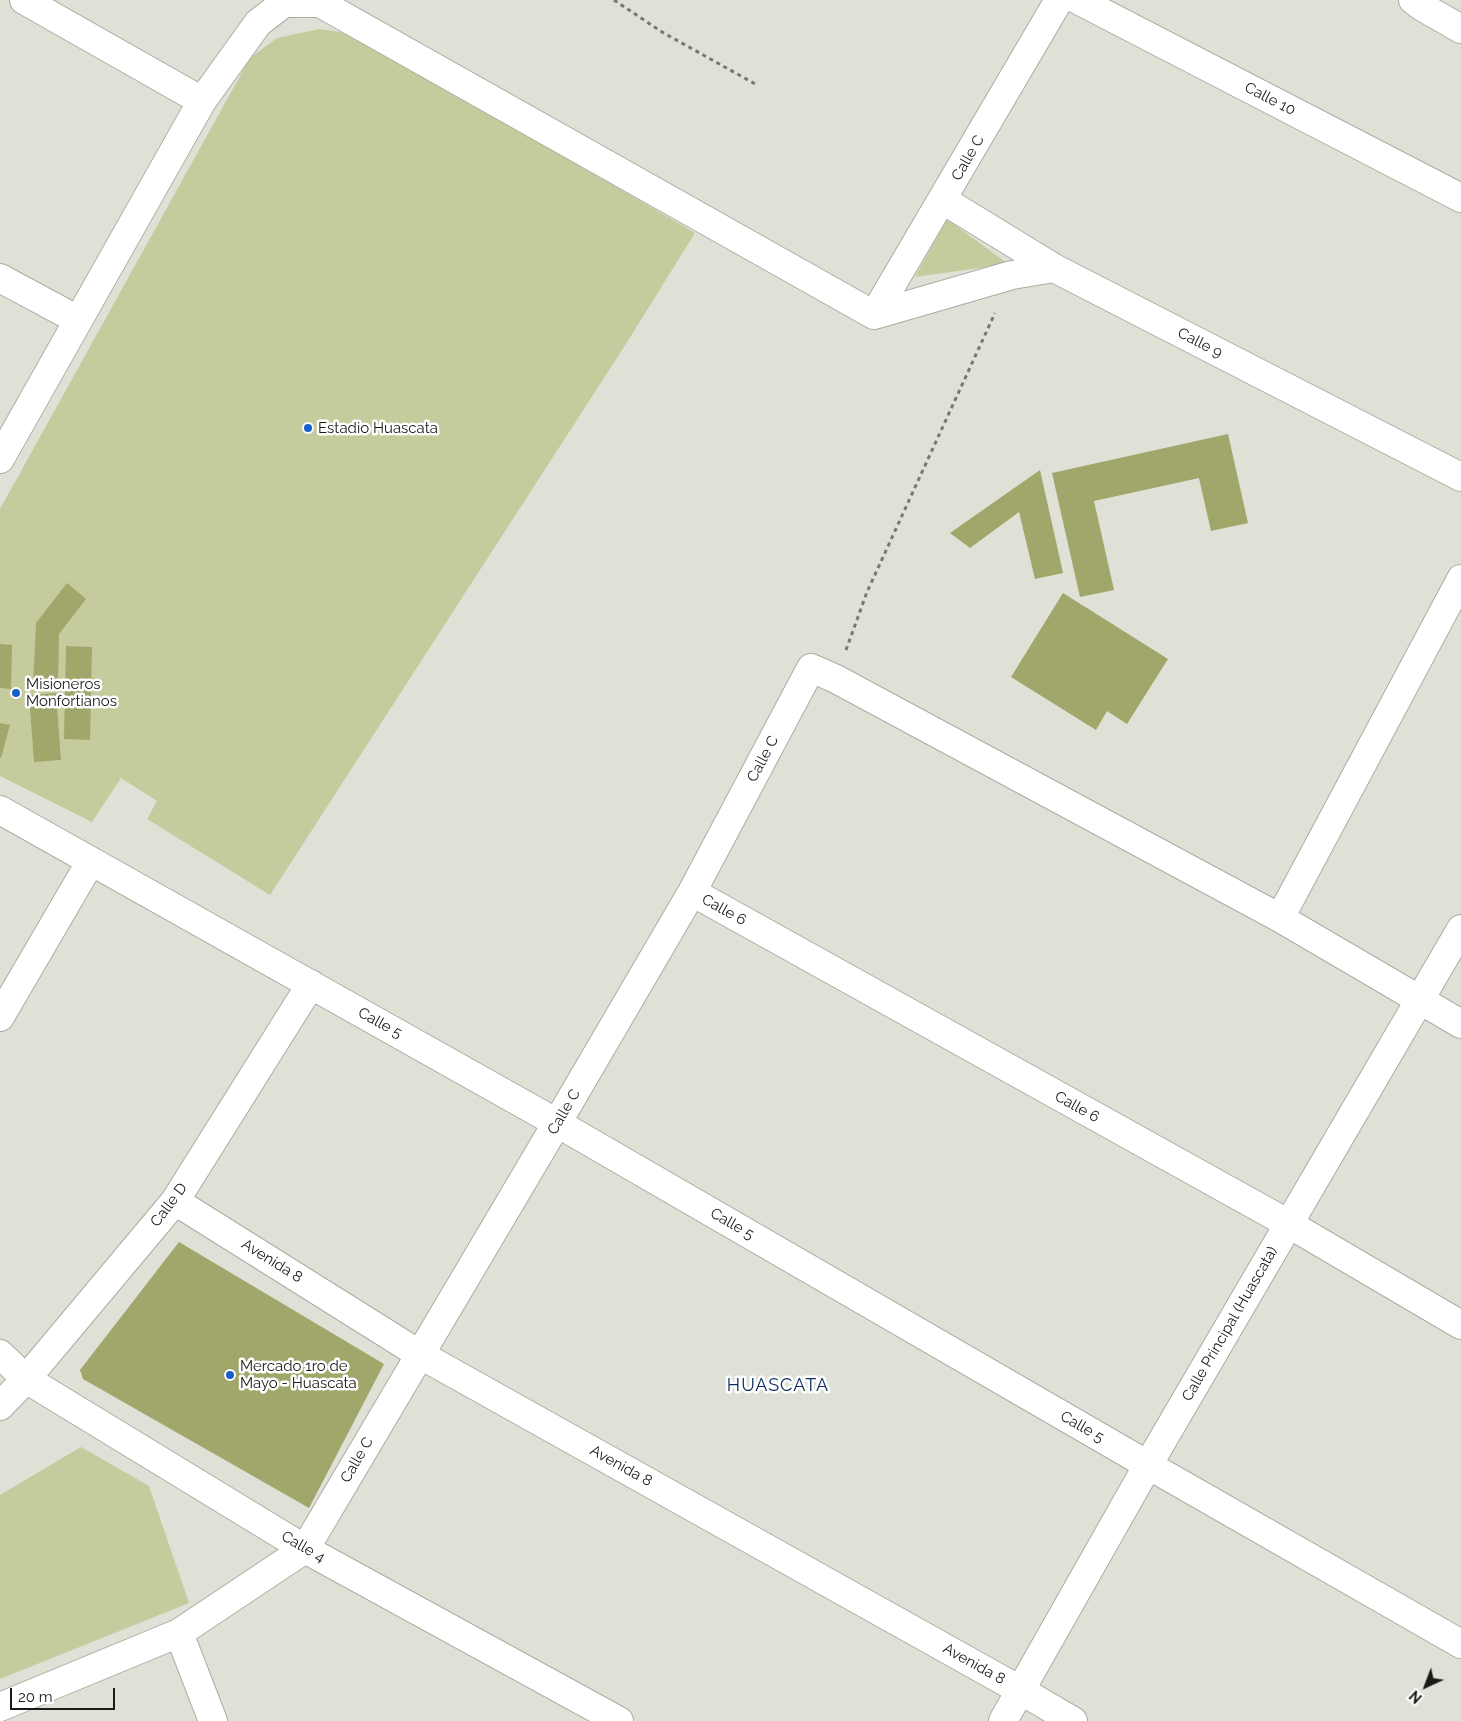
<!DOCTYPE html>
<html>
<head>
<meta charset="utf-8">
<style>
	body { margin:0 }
	#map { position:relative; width:1461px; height:1721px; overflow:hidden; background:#dfe0d6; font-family:Raleway,sans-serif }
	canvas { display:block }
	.north { position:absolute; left:1401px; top:1661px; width:50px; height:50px; -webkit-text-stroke:4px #fff; paint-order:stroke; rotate:223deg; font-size:14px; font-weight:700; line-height:20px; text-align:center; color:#1a1a17 }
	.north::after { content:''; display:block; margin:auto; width:18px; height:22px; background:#1a1a17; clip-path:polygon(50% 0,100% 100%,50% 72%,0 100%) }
	.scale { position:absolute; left:10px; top:1688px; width:105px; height:22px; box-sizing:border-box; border:2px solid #1a1a17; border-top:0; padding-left:6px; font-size:15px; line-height:18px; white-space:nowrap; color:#1a1a17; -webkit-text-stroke:4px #fff; paint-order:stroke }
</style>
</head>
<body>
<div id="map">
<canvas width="1461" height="1721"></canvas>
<div class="north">N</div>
<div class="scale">20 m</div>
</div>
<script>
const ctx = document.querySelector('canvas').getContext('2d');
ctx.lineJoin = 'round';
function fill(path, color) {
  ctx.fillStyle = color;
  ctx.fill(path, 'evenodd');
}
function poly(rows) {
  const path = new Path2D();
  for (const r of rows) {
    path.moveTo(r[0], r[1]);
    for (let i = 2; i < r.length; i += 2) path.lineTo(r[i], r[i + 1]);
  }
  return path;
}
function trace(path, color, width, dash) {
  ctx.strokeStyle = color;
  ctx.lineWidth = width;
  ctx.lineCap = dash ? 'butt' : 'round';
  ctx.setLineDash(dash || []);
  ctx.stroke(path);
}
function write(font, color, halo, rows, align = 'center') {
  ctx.font = font + ' Raleway,sans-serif';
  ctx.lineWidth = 5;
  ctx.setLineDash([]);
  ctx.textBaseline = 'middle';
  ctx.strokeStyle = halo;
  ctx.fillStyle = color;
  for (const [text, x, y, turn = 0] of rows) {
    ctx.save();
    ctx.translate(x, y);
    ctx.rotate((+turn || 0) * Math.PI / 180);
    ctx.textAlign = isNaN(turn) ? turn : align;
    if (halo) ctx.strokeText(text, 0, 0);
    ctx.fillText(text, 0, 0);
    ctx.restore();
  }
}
fill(poly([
	[319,29,355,34,695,233,624,347,270,895,147,819,157,801,121,778,92,822,0,776,0,509,250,58,277,38],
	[947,219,1008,264,915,277],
	[81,1447,149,1486,189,1603,0,1679,0,1495]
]), '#c6cb9e');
fill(poly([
	[1228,434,1248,523,1211,531,1199,478,1094,501,1114,590,1080,597,1052,473],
	[1040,470,1063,573,1035,579,1019,512,970,548,950,533],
	[67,583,86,599,59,634,58,685,33,685,36,623],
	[1063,593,1168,659,1127,724,1107,711,1096,730,1011,677],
	[0,644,12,645,11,689,0,688],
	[66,646,92,647,90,740,64,739],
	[56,693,61,760,34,762,29,695],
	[0,723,10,725,1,758,0,758],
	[179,1242,384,1364,309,1508,83,1379,80,1370]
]), '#a1a66b');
const street = poly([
	[24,0,202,101],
	[1078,0,1461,198],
	[1413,0,1421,6,1461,29],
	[943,200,1054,268,1461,477],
	[0,278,78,320],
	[874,315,1059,0],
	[0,459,202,101,258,23,284,3,320,3,874,315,1012,275,1054,268],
	[0,810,557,1123,1148,1465,1461,1644],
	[692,892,1289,1224,1461,1325],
	[1280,918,1461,579],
	[0,1017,91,861],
	[175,1201,419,1354,1020,1690,1073,1721],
	[0,1354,26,1379,305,1549,619,1721],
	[0,1406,26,1379,175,1201,311,984],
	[179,1633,213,1721],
	[0,1707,179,1633,305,1549,557,1123,692,892,811,668,836,679,1280,918,1461,1024],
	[1003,1721,1148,1465,1461,929]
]);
trace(street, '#abada4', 30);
trace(poly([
	[614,0,662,32,757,85],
	[846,650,867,592,995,313]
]), '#777871', 3, [4, 4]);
trace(street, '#fff', 28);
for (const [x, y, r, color] of [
	[308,428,5,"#175ec9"],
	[16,693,5,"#175ec9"],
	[230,1375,5,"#175ec9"]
]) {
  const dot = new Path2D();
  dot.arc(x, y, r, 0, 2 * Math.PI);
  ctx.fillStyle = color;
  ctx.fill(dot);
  trace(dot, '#fff', 2);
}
write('15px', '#1a1a17', '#fff', [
	["Calle 10",1270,99,27],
	["Calle C",968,158,-60],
	["Calle 9",1200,343,27],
	["Calle C",763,759,-62],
	["Calle 6",724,910,29],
	["Calle 5",380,1023,29],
	["Calle 6",1077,1107,29],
	["Calle C",564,1112,-60],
	["Calle D",169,1205,-53],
	["Calle 5",732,1224,30],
	["Avenida 8",272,1261,32],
	["Calle Principal (Huascata)",1230,1324,-60],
	["Calle 5",1082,1427,30],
	["Calle C",357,1460,-60],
	["Avenida 8",621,1466,29],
	["Calle 4",303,1547,30],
	["Avenida 8",974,1664,29]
]);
write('15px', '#1a1a17', '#fff', [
	["Estadio Huascata",318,428],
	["Misioneros",26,684],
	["Monfortianos",26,701],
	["Mercado 1ro de",240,1366],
	["Mayo - Huascata",240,1383]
], 'left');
ctx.letterSpacing = '1px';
write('18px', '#0c2d61', '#fff', [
	["HUASCATA",778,1386]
]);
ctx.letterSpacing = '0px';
</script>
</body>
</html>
